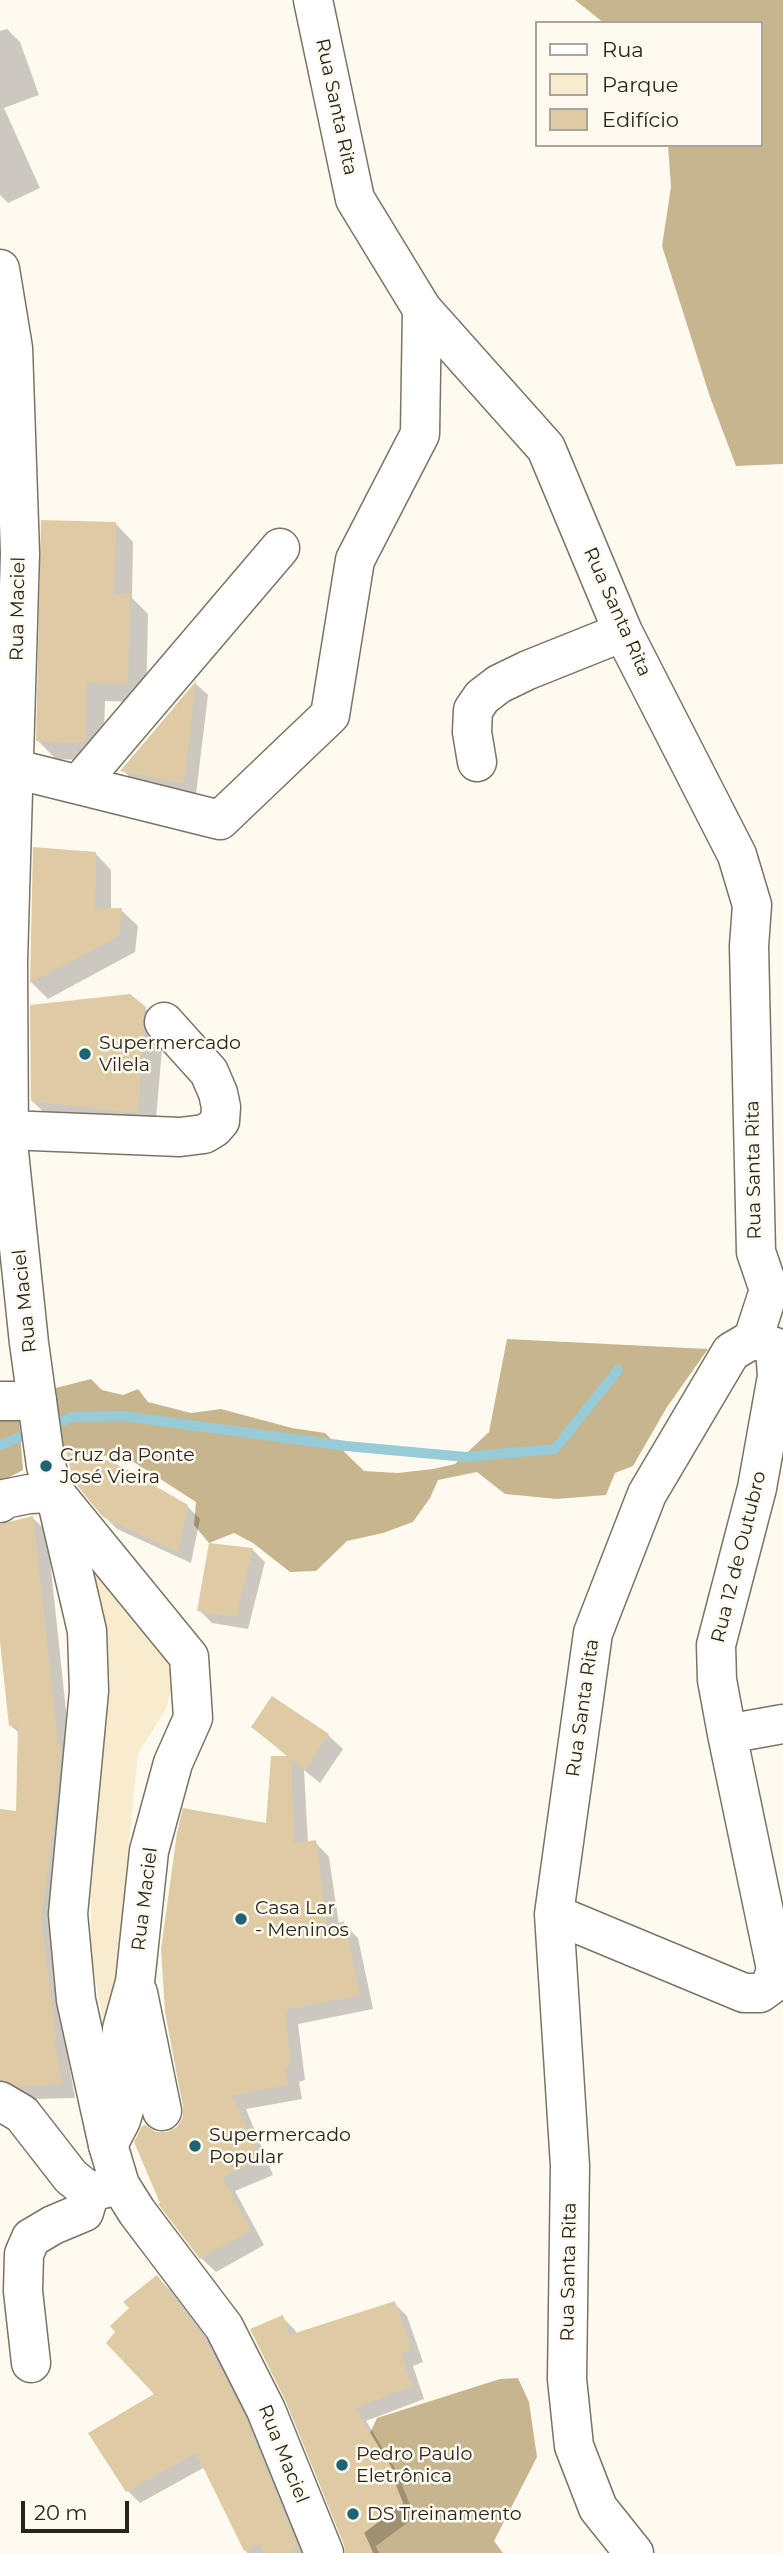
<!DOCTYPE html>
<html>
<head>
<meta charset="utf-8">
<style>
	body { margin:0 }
	#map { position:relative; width:783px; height:2553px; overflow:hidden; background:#fffaf0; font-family:Montserrat,sans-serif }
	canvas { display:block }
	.legend { position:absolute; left:535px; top:21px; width:228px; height:126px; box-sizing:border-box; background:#fffaf0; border:2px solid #a9a59c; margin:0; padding:9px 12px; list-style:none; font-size:21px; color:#28251f }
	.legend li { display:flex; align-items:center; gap:14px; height:35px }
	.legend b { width:35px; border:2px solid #a9a59c }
	.scale { position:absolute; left:21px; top:2501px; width:108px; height:32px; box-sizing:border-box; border:4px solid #28251f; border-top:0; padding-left:9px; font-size:21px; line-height:24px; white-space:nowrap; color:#28251f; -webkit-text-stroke:5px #fffaf0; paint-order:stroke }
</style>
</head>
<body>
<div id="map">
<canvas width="783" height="2553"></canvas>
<ul class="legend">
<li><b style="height:9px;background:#fff"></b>Rua</li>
<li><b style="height:19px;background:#f9ecce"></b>Parque</li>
<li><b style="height:19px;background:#decba3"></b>Edifício</li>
</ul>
<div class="scale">20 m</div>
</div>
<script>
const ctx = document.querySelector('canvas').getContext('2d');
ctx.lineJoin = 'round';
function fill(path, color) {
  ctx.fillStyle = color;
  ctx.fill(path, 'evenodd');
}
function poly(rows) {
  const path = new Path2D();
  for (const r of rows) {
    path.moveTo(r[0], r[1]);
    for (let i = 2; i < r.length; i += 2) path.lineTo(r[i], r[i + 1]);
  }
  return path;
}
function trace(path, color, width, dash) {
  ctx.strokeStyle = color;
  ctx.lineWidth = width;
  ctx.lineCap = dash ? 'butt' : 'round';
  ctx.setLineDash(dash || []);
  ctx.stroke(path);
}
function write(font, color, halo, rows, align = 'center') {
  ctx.font = font + ' Montserrat,sans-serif';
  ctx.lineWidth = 5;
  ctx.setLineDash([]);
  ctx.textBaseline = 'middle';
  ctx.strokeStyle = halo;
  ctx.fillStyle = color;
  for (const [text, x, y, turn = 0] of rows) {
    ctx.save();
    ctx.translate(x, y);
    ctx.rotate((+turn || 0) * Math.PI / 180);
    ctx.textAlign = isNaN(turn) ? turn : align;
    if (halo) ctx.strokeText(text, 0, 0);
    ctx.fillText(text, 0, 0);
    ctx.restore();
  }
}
fill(poly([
	[94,1541,161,1623,175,1677,166,1709,138,1754,108,2049,91,1955,90,1836,96,1758,110,1678,81,1568]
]), '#f9ecce');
fill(poly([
	[575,0,783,0,783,464,736,466,710,397,662,246,671,187,668,145,760,145,760,23,604,23],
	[507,1339,708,1349,667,1407,633,1466,615,1473,606,1495,557,1499,505,1494,477,1472,438,1480,430,1498,413,1522,383,1533,347,1541,316,1571,290,1572,253,1543,234,1533,209,1543,194,1525,196,1502,126,1457,75,1454,61,1451,52,1389,91,1379,102,1390,123,1395,138,1389,148,1402,191,1413,221,1409,292,1428,325,1433,364,1471,398,1473,433,1469,455,1464,489,1432],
	[0,1418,19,1418,23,1470,0,1482],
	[518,2378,529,2402,537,2457,494,2541,503,2553,373,2553,363,2530,403,2503,390,2471,392,2470,370,2433,377,2418,500,2379]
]), '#c7b58e');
fill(poly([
	[7,29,20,42,39,95,4,108,40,188,8,203,0,195,0,31],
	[115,523,133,542,132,598,148,614,146,702,105,701,103,761,56,759,38,741],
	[196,684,208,695,196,794,135,783,123,770],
	[35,849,95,853,111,870,111,910,121,910,138,926,135,952,48,999,32,983],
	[145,1008,163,1027,161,1035,162,1049,155,1131,51,1119,32,1101],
	[187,1506,200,1519,191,1563,117,1529,104,1516],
	[33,1518,47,1532,71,1757,69,2052,67,2052,75,2098,33,2099,0,2088,0,1811,18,1813,20,1734,10,1725,0,1626,0,1526],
	[252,1549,265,1562,248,1629,212,1623,199,1610],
	[253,1727,328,1735,343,1749,320,1783,304,1770,308,1843,315,1842,329,1857,339,1925,343,1923,358,1938,373,2009,298,2024,305,2080,299,2082,302,2099,246,2109,273,2175,235,2191,264,2245,216,2272,201,2258,155,2134,167,2134,178,2128,185,2118,288,1757],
	[157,2277,170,2290,218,2353,258,2434,307,2553,247,2553,205,2467,140,2503,128,2491,157,2395,131,2309],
	[394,2303,407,2316,423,2362,413,2366,424,2399,366,2421,404,2483,402,2485,415,2517,376,2546,379,2553,347,2553,282,2317,295,2330,297,2334]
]), '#0003');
trace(poly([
	[48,1427,72,1417,123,1416,346,1446,466,1457,555,1449,618,1370],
	[0,1445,33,1432]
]), '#96cbd7', 10);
fill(poly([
	[41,520,116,522,114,594,130,594,128,684,87,683,85,743,36,741],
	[196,681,184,783,120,771,160,724],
	[33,847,96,852,95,909,122,908,119,936,30,983],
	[130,994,146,1007,143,1016,144,1030,138,1113,31,1101,30,1005],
	[66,1452,107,1460,126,1469,188,1505,178,1552,103,1517,74,1482],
	[33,1516,58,1744,61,1744,56,1805,41,1920,56,2038,54,2039,62,2084,18,2086,0,2079,0,1809,16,1811,18,1725,9,1726,0,1642,0,1524],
	[209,1543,253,1548,236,1617,197,1611],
	[272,1696,329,1734,305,1770,291,1758,294,1844,316,1840,327,1927,344,1921,360,1995,285,2010,291,2065,285,2067,288,2085,232,2095,260,2160,222,2177,251,2230,200,2259,158,2204,160,2203,134,2142,142,2126,145,2125,156,2132,167,2132,177,2127,183,2117,183,2107,165,2012,161,1949,177,1833,183,1808,266,1823,271,1756,288,1756,251,1727],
	[157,2275,205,2339,246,2419,298,2548,289,2553,264,2553,260,2545,244,2551,196,2453,126,2492,88,2433,154,2394,106,2343,115,2332,110,2326,129,2308,123,2302],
	[395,2301,411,2349,401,2354,412,2386,355,2408,393,2470,390,2471,403,2503,364,2533,373,2553,345,2553,344,2545,286,2402,250,2329,283,2315,289,2335]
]), '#decba3');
const street = poly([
	[313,0,355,199,422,309,546,448,623,632,737,855,752,905,749,946,756,1252,769,1290,753,1339,731,1352,647,1494,593,1633,554,1914,570,2166,567,2379,574,2446,598,2508,634,2553],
	[477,762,472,732,473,710,482,697,499,684,528,670,623,632],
	[15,769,220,820,330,715,355,560,420,434,422,309],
	[79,784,280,548],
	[8,1130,180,1137,204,1134,214,1128,220,1121,221,1107,218,1093,209,1072,164,1022],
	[753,1339,775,1347,777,1376,757,1488,716,1645,717,1680,727,1734,783,1724],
	[0,1401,37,1401],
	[0,1503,4,1499,29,1494,55,1493,189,1657,193,1718,173,1763,149,1851,135,1982,122,2029,121,2044,125,2107,121,2120,108,2145],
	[554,1914,744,1993,760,1993,771,1985,776,1969,727,1734],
	[138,1993,162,2111],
	[0,2101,22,2114,71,2177,90,2192,115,2186],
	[31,2363,23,2291,24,2254,31,2238,53,2225,84,2212,90,2192]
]);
const secondary = poly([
	[0,269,13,348,20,553,8,961,9,1152,29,1343,46,1466,55,1493,87,1631,89,1691,68,1914,76,2000,108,2145,120,2185,137,2212,224,2327,266,2410,324,2553]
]);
trace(street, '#7a7465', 41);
trace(secondary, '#7a7465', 41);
trace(street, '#fff', 38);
trace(secondary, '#fff', 38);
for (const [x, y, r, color] of [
	[85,1054,7,"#1d6573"],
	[46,1466,7,"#1d6573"],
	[241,1919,7,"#1d6573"],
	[195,2146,7,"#1d6573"],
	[342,2465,7,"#1d6573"],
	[353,2514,7,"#1d6573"]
]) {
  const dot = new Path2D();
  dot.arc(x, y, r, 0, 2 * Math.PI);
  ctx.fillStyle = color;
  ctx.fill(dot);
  trace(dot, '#fffaf0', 2.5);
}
write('19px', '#28251f', '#fffaf0', [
	["Rua Santa Rita",336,107,78],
	["Rua Maciel",18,609,-89],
	["Rua Santa Rita",617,612,66],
	["Rua Santa Rita",754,1170,-91],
	["Rua Maciel",25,1301,-96],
	["Rua 12 de Outubro",739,1557,-76],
	["Rua Santa Rita",583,1708,-82],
	["Rua Maciel",145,1899,-83],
	["Rua Santa Rita",569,2272,-89],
	["Rua Maciel",283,2454,68]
]);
write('19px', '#28251f', '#fffaf0', [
	["Supermercado",99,1043],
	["Vilela",99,1065],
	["Cruz da Ponte",60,1455],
	["José Vieira",60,1477],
	["Casa Lar",255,1908],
	["- Meninos",255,1930],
	["Supermercado",209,2135],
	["Popular",209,2157],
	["Pedro Paulo",356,2454],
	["Eletrônica",356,2476],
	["DS Treinamento",367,2514]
], 'left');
</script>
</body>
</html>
